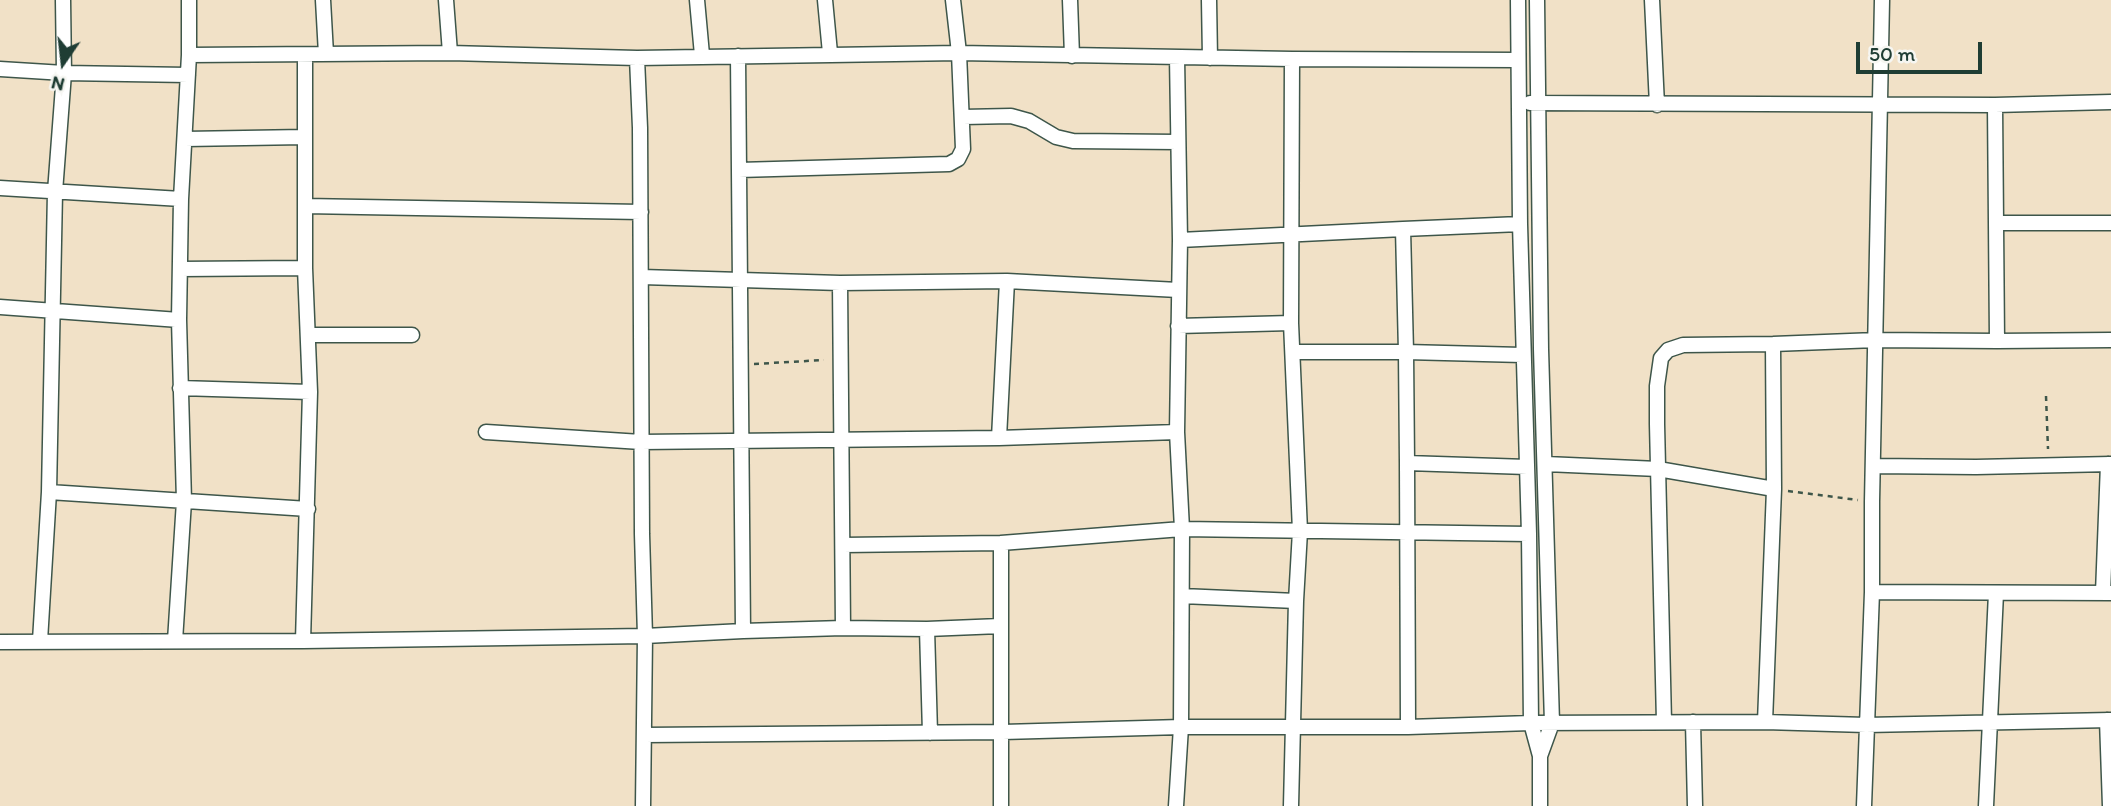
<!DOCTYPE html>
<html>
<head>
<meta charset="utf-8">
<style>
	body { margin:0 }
	#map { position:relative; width:2111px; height:806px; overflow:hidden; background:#f1e1c7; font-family:Itim,sans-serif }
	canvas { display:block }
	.north { position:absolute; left:28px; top:28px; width:70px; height:70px; -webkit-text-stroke:5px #f6f6f2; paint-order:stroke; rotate:194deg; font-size:19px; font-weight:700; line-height:28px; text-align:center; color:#1f3d34 }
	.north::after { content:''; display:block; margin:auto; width:24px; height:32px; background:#1f3d34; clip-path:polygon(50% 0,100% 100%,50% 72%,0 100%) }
	.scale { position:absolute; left:1856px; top:42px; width:126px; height:32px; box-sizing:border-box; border:4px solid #1f3d34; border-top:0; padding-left:9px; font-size:21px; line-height:24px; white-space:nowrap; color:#1f3d34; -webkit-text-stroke:5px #f6f6f2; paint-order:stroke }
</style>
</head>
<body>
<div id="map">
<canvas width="2111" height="806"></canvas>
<div class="north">N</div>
<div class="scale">50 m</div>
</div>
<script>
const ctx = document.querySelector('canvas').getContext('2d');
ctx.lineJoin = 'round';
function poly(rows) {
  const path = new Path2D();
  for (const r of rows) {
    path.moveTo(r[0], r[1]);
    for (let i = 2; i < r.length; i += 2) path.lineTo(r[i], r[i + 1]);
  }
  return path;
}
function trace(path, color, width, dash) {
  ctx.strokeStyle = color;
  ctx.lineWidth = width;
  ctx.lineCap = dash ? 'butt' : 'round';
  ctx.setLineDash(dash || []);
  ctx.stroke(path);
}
const street = poly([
	[323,0,326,54],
	[446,0,450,53],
	[697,0,702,55],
	[825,0,830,53],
	[1070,0,1072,56],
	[1209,0,1210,58],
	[1518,0,1520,224,1529,534,1531,723,1540,756,1540,806],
	[1537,0,1541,349,1552,723,1540,756],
	[1652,0,1657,105],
	[189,55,450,53,637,58,959,53,953,0],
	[738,56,743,631],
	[637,58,640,128,642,534,645,636,643,806],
	[1292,59,1291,323,1300,531,1296,601],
	[0,69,64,73,188,75],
	[1530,103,1995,105,2111,102],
	[963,117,1011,116,1029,121,1056,137,1073,141,1178,142],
	[185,139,304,137],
	[739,170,949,164,958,159,963,149,959,53,1292,59,1518,60],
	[0,188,181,199],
	[305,206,641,212],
	[1997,223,2111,223],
	[1403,229,1520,224],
	[1180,240,1403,229,1406,352,1522,355],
	[180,269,305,268],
	[642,277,840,283,843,628],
	[840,283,1007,281,1178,290],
	[0,307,179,320,181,199,189,55,189,0],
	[1178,326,1291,323],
	[308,335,412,335],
	[1997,341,2111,340],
	[1293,352,1406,352,1407,463],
	[180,388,310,392],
	[486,432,641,442,999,438,1177,432],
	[999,438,1007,281],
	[1546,464,1658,469,1774,489],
	[1873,466,1976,467,2111,464],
	[49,492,308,509],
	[843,545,1001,543],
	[1872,592,2111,593],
	[2103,593,2108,464],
	[1182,596,1296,601,1291,806],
	[927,629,930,733],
	[40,641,49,492,55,192,64,73,63,0],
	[175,641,184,501,179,320],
	[303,641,310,392,305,268,305,55],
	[0,642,303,641,645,636,743,631,843,628,927,629,1000,626],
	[2107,720,2110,806],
	[1664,722,1657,424,1657,386,1661,358,1668,350,1683,345,1773,344,1876,340,1997,341,1995,105],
	[1693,722,1695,806],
	[1765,722,1774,489,1773,344],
	[1408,727,1407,463,1527,467],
	[644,735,1003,732,1181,727,1408,727,1531,723,1765,722,1866,725,2111,720],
	[1001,806,1001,543,1182,529,1529,534],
	[1176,806,1181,727,1182,529,1177,432,1180,240,1177,57],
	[1864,806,1872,592,1872,502,1882,0],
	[1986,806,1996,593]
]);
trace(street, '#3e564a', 17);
trace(poly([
	[754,364,824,360],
	[2046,396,2048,449],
	[1788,491,1858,500]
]), '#3e564a', 2.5, [5, 5]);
trace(street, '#fff', 14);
</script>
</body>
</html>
